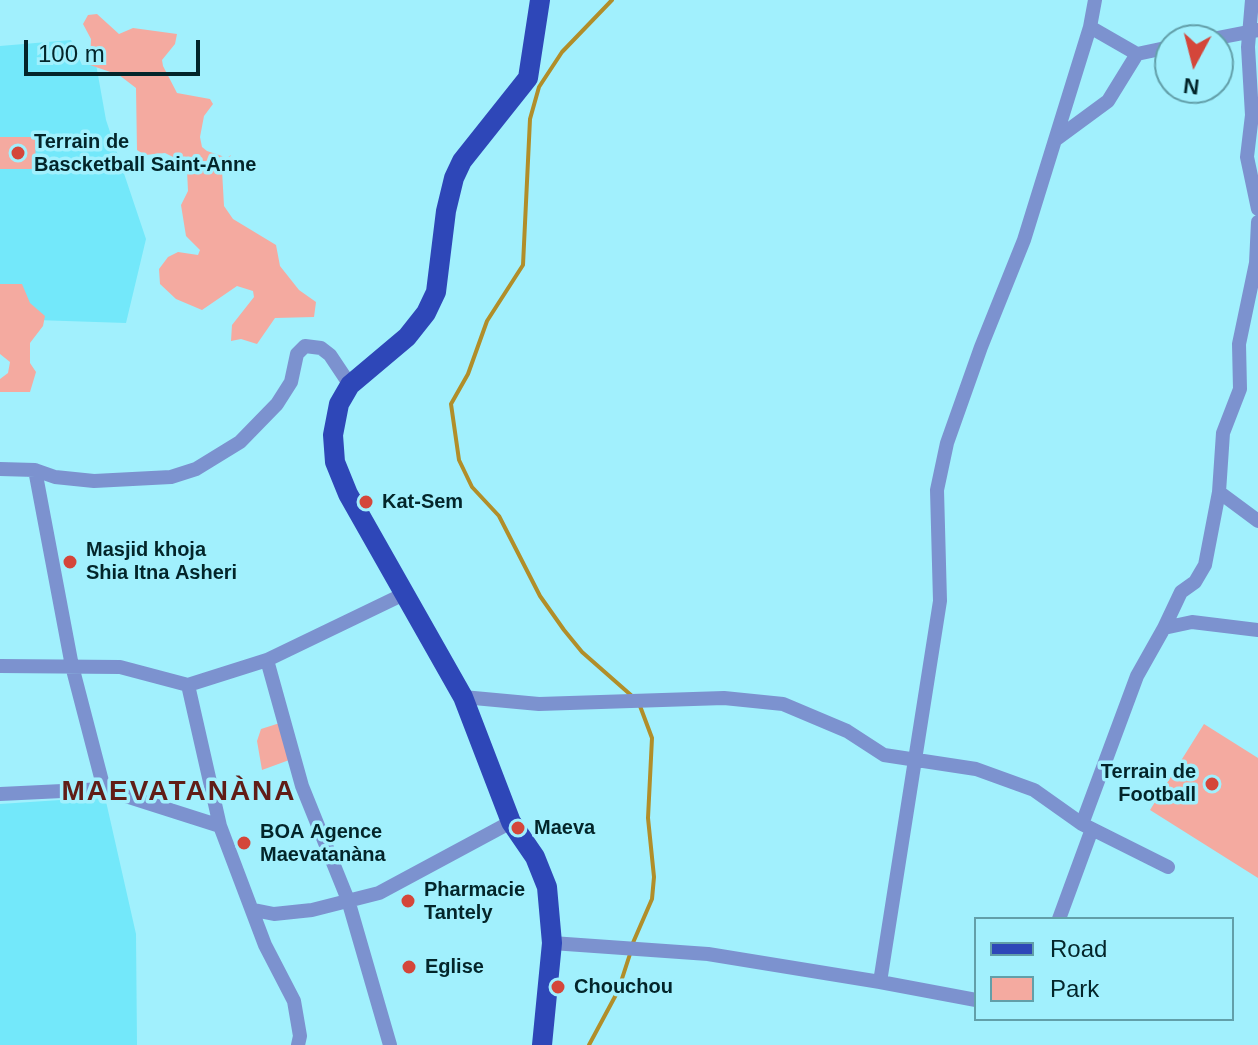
<!DOCTYPE html>
<html>
<head>
<meta charset="utf-8">
<style>
	body { margin:0 }
	#map { position:relative; width:1258px; height:1045px; overflow:hidden; background:#a1f0fd; font-family:Arial,sans-serif }
	canvas { display:block }
	.legend { position:absolute; left:974px; top:917px; width:260px; height:104px; box-sizing:border-box; background:#a1f0fd; border:2px solid #629fa9; margin:0; padding:10px 14px; list-style:none; font-size:24px; color:#03252a }
	.legend li { display:flex; align-items:center; gap:16px; height:40px }
	.legend b { width:40px; border:2px solid #629fa9 }
	.north { position:absolute; left:1154px; top:24px; width:80px; height:80px; box-sizing:border-box; background:#a1f0fd; border:2px solid #629fa9; border-radius:50%; rotate:187deg; font-size:22px; font-weight:700; line-height:32px; text-align:center; color:#03252a }
	.north::after { content:''; display:block; margin:auto; width:28px; height:36px; background:#d4463a; clip-path:polygon(50% 0,100% 100%,50% 72%,0 100%) }
	.scale { position:absolute; left:24px; top:40px; width:176px; height:36px; box-sizing:border-box; border:4px solid #03252a; border-top:0; padding-left:10px; font-size:24px; line-height:28px; white-space:nowrap; color:#03252a; -webkit-text-stroke:6px #a1f0fd; paint-order:stroke }
</style>
</head>
<body>
<div id="map">
<canvas width="1258" height="1045"></canvas>
<ul class="legend">
<li><b style="height:10px;background:#2e47b8"></b>Road</li>
<li><b style="height:22px;background:#f4aaa0"></b>Park</li>
</ul>
<div class="north">N</div>
<div class="scale">100 m</div>
</div>
<script>
const ctx = document.querySelector('canvas').getContext('2d');
ctx.lineJoin = 'round';
function fill(path, color) {
  ctx.fillStyle = color;
  ctx.fill(path, 'evenodd');
}
function poly(rows) {
  const path = new Path2D();
  for (const r of rows) {
    path.moveTo(r[0], r[1]);
    for (let i = 2; i < r.length; i += 2) path.lineTo(r[i], r[i + 1]);
  }
  return path;
}
function trace(path, color, width, dash) {
  ctx.strokeStyle = color;
  ctx.lineWidth = width;
  ctx.lineCap = dash ? 'butt' : 'round';
  ctx.setLineDash(dash || []);
  ctx.stroke(path);
}
function write(font, color, halo, rows, align = 'center') {
  ctx.font = font + ' Arial,sans-serif';
  ctx.lineWidth = 7;
  ctx.setLineDash([]);
  ctx.textBaseline = 'middle';
  ctx.strokeStyle = halo;
  ctx.fillStyle = color;
  for (const [text, x, y, turn = 0] of rows) {
    ctx.save();
    ctx.translate(x, y);
    ctx.rotate((+turn || 0) * Math.PI / 180);
    ctx.textAlign = isNaN(turn) ? turn : align;
    if (halo) ctx.strokeText(text, 0, 0);
    ctx.fillText(text, 0, 0);
    ctx.restore();
  }
}
fill(poly([
	[71,40,82,65,96,64,106,120,146,239,126,323,36,320,0,329,0,46],
	[105,797,136,934,137,1045,0,1045,0,804]
]), '#73e8fa');
fill(poly([
	[97,14,119,34,133,28,177,34,175,44,162,60,163,66,177,93,210,99,213,104,204,116,200,137,202,147,207,151,222,156,224,160,231,155,222,170,224,206,233,219,276,245,280,266,299,290,316,302,314,317,275,318,257,344,241,339,231,341,232,325,254,297,253,291,237,286,202,310,176,299,160,284,159,269,168,257,178,252,198,255,200,250,186,236,181,205,188,191,187,170,181,161,165,153,145,155,137,150,136,88,119,75,90,65,91,39,83,24,88,15],
	[0,137,35,137,36,169,0,169],
	[0,284,22,284,30,303,45,316,43,326,30,343,30,363,36,372,30,392,0,392,0,379,8,373,10,362,0,354],
	[283,722,292,759,262,770,257,741,261,729],
	[1204,724,1258,758,1258,878,1150,810]
]), '#f4aaa0');
trace(poly([
	[612,0,562,52,539,87,530,119,523,265,487,321,468,374,451,404,459,460,472,487,499,516,540,596,564,630,582,652,632,696],
	[632,945,652,899,654,877,648,818,652,738,640,706],
	[589,1045,618,991,630,954]
]), '#b18e29', 4);
trace(poly([
	[1252,0,1248,47,1252,115,1247,157,1258,209],
	[1090,27,1137,54],
	[1207,40,1258,30],
	[1055,140,1108,101,1137,54,1170,47],
	[0,469,35,470,72,666,104,789],
	[35,470,55,477,94,481,171,477,196,469,240,442,277,404,291,382,297,354,305,346,321,348,330,355,350,385],
	[1219,492,1258,521],
	[1164,628,1181,592,1195,582,1205,565,1219,492,1223,433,1240,389,1239,344,1256,263,1258,222],
	[267,660,302,786,348,900,390,1045],
	[0,666,120,667,188,685,220,826,265,945,294,1001,300,1036,298,1045],
	[188,685,267,660,404,594],
	[463,697,539,704,724,698,783,704,847,731,884,755,976,769,1034,790,1082,824,1168,867],
	[0,794,104,789,220,826],
	[1082,824,1137,676,1164,628,1192,622,1258,630],
	[254,910,274,914,312,910,379,893,511,822],
	[1059,919,1092,829],
	[552,943,708,954,880,982,940,601,937,490,947,443,981,347,1024,240,1090,27,1095,0],
	[880,982,976,1000]
]), '#7c92cf', 14);
trace(poly([
	[540,0,528,78,462,161,454,178,446,211,436,292,426,313,407,337,350,385,339,404,333,435,335,462,348,494,463,697,511,822,535,857,547,887,552,943,542,1045]
]), '#2e47b8', 20);
for (const [x, y, r, color] of [
	[18,153,8,"#d4463a"],
	[366,502,8,"#d4463a"],
	[70,562,8,"#d4463a"],
	[1212,784,8,"#d4463a"],
	[518,828,8,"#d4463a"],
	[244,843,8,"#d4463a"],
	[408,901,8,"#d4463a"],
	[409,967,8,"#d4463a"],
	[558,987,8,"#d4463a"]
]) {
  const dot = new Path2D();
  dot.arc(x, y, r, 0, 2 * Math.PI);
  ctx.fillStyle = color;
  ctx.fill(dot);
  trace(dot, '#a1f0fd', 3);
}
write('bold 20px', '#03252a', '#a1f0fd', [
	["Terrain de",34,142],
	["Bascketball Saint-Anne",34,165],
	["Kat-Sem",382,502],
	["Masjid khoja",86,550],
	["Shia Itna Asheri",86,573],
	["Terrain de",1196,772,"right"],
	["Football",1196,795,"right"],
	["Maeva",534,828],
	["BOA Agence",260,832],
	["Maevatanàna",260,855],
	["Pharmacie",424,890],
	["Tantely",424,913],
	["Eglise",425,967],
	["Chouchou",574,987]
], 'left');
ctx.letterSpacing = '2px';
write('bold 28px', '#611d17', '#a1f0fd', [
	["MAEVATANÀNA",179,792]
]);
ctx.letterSpacing = '0px';
</script>
</body>
</html>
